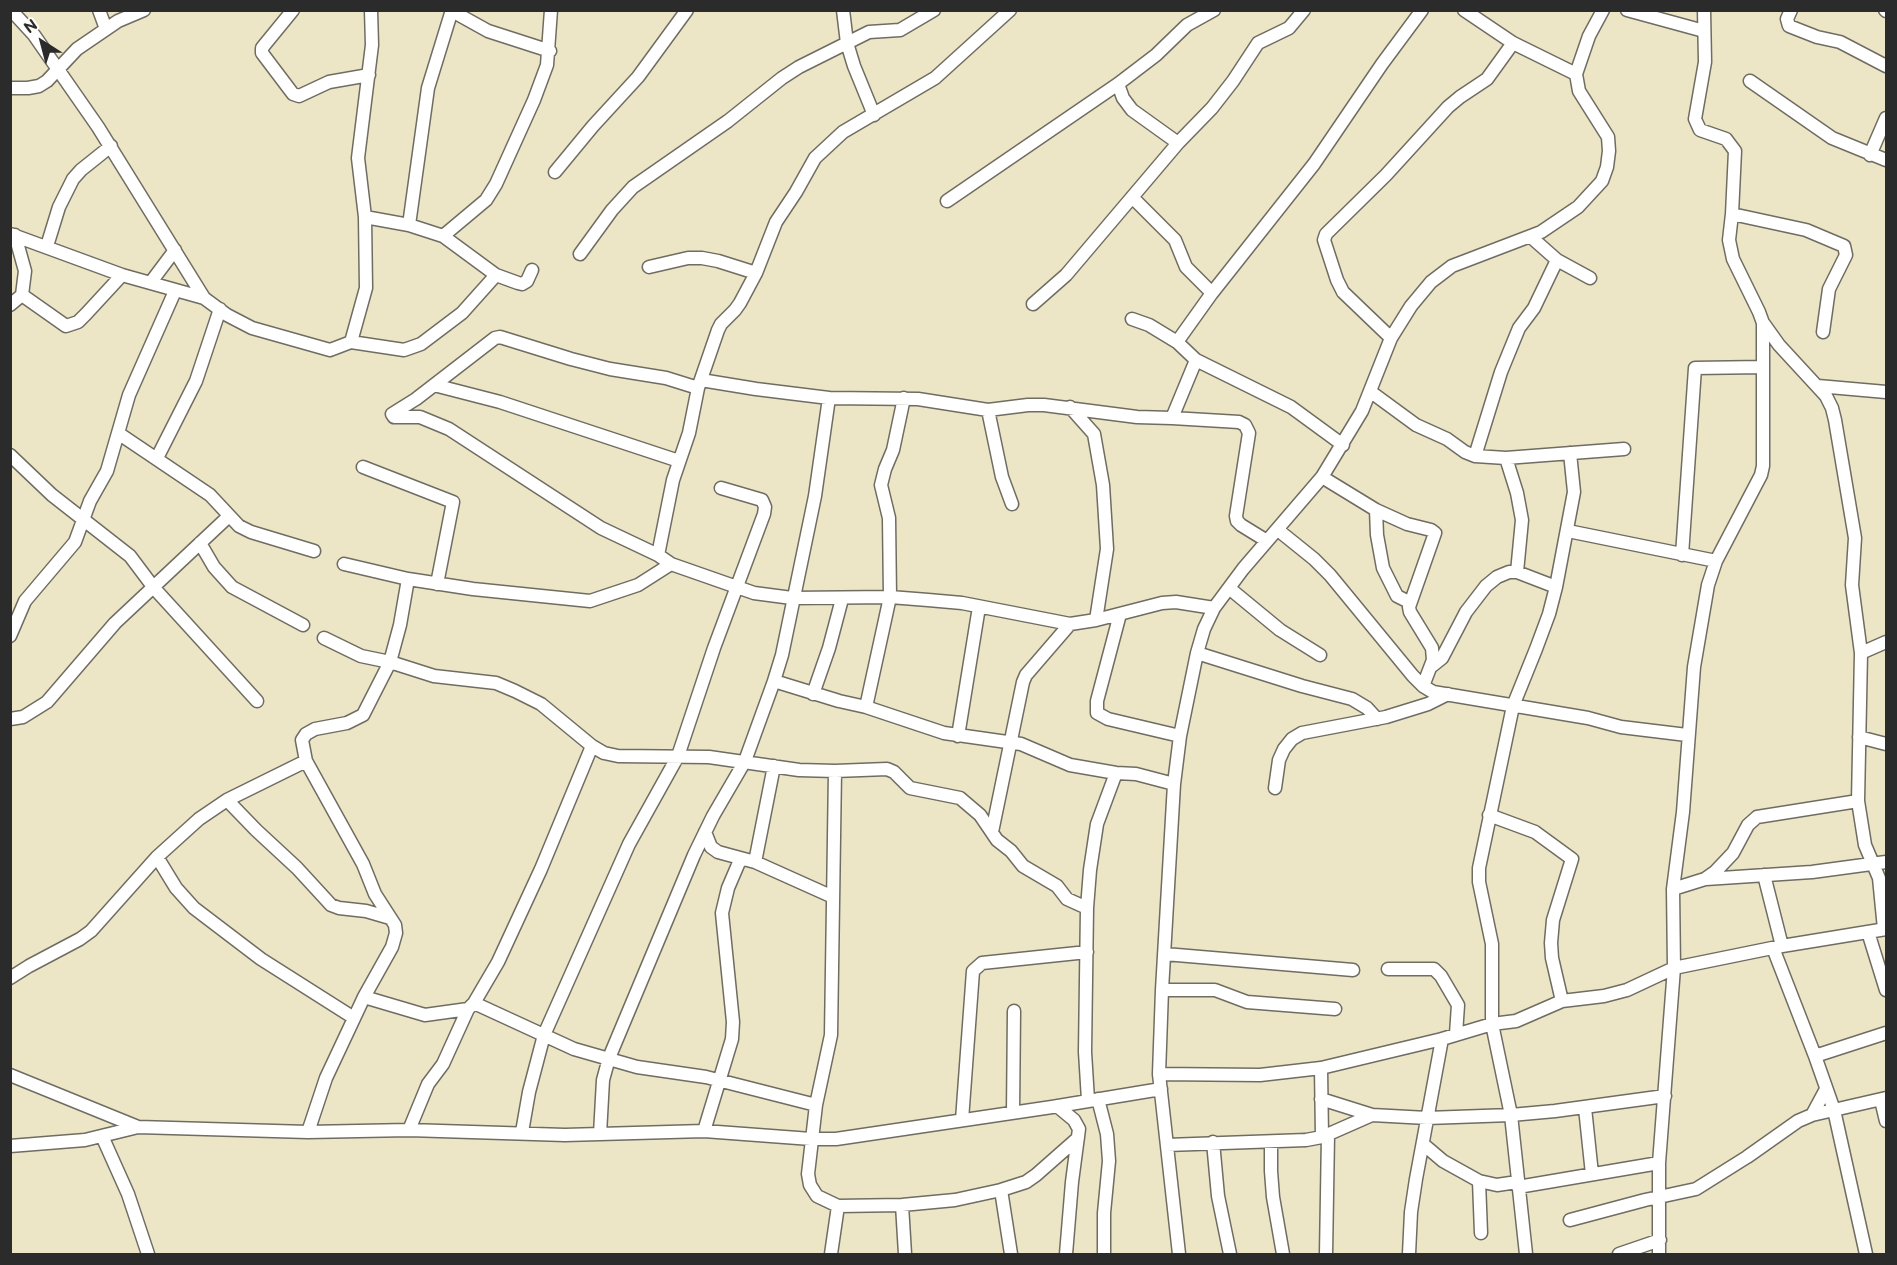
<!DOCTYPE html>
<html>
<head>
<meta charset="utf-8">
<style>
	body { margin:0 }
	#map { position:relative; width:1897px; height:1265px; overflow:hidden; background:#ece6c7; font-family:"Balsamiq Sans",sans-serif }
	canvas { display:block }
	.frame { position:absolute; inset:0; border:12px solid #2b2b2b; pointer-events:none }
	.north { position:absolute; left:12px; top:12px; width:60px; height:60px; -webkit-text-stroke:4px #fdfcf7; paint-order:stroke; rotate:324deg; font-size:16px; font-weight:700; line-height:24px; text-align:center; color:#2b2b2b }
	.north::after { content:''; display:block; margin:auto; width:21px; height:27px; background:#2b2b2b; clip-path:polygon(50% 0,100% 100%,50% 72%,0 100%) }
</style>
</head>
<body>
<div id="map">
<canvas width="1897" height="1265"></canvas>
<div class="frame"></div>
<div class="north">N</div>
</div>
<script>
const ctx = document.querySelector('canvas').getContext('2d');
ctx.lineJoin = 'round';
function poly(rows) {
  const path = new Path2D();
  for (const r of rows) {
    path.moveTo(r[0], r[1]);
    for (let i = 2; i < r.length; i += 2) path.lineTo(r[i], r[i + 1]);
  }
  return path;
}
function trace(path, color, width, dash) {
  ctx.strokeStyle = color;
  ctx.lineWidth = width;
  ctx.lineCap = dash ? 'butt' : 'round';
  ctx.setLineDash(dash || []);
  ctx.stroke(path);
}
const minor = poly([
	[11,10,34,35,98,127,204,298],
	[99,10,106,29],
	[293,10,266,43,262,48,262,53,293,94,299,96,329,82,369,75],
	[843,10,847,43,854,66,874,115],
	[1464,10,1513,43,1576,74],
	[1627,10,1704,31],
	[1791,10,1787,19,1789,26,1817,37,1840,42,1886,66],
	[1885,10,1886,11],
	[452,11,488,31,550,51],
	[1750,81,1832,138,1886,160],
	[1118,84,1123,98,1132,110,1178,143],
	[10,88,28,88,39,86,47,81,77,49,118,21,144,10],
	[1870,155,1886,118],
	[555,172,593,126,638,77,687,10],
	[1132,197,1175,240,1186,267,1212,293,1177,342,1196,360,1291,407,1343,445],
	[947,201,1118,84,1156,55,1187,25,1214,10],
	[1732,214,1806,230,1844,246,1846,255,1829,289,1823,332],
	[365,217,409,225,443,236,496,275,518,283,522,284,527,281,532,270],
	[409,225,428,88,452,10],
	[10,234,122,275,204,298,227,315,252,328,330,350,351,342,366,288,365,217,358,158,372,45,371,10],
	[15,235,25,271,22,295,66,326,78,322,86,314,122,275],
	[443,236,486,200,496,184,534,100,547,65,551,10],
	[1531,237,1557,260,1590,278],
	[47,246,59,207,73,179,81,170,111,146],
	[580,254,612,210,633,187,728,121,782,78,799,67,869,32,900,30,934,10],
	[649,267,688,258,702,258,718,261,756,273],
	[151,282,175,250],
	[1212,293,1314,164,1382,64,1422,10],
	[1033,304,1066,275,1178,143,1212,108,1233,81,1258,43,1289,28,1304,10],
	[10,305,22,295],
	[1132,319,1149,325,1177,342],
	[1764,324,1779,345,1826,396,1832,408,1835,420,1855,538,1852,585,1861,653,1858,801,1865,845,1879,878,1884,929],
	[1391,338,1343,292,1337,280,1324,240,1326,234,1386,175,1448,107,1460,97,1487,79,1513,43],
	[351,342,404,350,421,344,462,313,496,275],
	[701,380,756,389,829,398,918,399,988,410,1028,405,1044,405,1137,417,1172,418,1196,360],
	[434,385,500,402,679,461],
	[1818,386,1886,392],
	[698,388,666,378,610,369,571,359,500,337,495,338,416,399,392,414,394,417,420,417,449,429,601,528,658,555,671,564,754,593,792,598,890,597,928,600,962,603,1070,624,1096,620,1162,603,1176,602,1214,608],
	[1371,392,1416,425,1447,439,1465,452,1475,456,1506,458,1624,449],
	[1070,407,1094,434,1103,485,1107,549,1096,620],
	[988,410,1002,477,1012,504],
	[1172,418,1239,422,1245,425,1249,433,1236,516,1237,521,1241,525,1267,541],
	[118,433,210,495,239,526,251,532,314,551],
	[10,455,52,495,130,556,154,588,257,701],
	[1475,456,1501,372,1519,328,1534,308,1557,260],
	[157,458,196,381,220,309],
	[1506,458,1517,493,1522,520,1517,572],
	[363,467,453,502,437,584],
	[1322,477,1376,510,1407,524,1431,530,1435,533,1409,607,1410,612,1432,648,1433,660,1423,686],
	[1376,510,1377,535,1383,568,1397,596,1409,602],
	[1278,530,1314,559,1330,575,1413,676,1423,686,1433,692,1588,718,1621,727,1687,735],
	[1568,531,1716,561],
	[200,543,214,567,232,587,303,625],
	[658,555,673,480,689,433,698,388,718,330,721,324,735,310,740,303,756,273,776,222,796,192,815,158,843,132,935,78,1010,10],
	[1682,555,1695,368,1763,367],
	[344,564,408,579,473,589,590,601,638,585,671,564],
	[1229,588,1280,630,1320,655],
	[1120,614,1097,701,1097,713,1108,719,1180,736],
	[10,636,25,601,75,542,90,501,107,471,129,395,175,291],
	[324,638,361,656,390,662,434,676,496,683,515,691,541,704,592,746,604,753,618,756,709,757,799,770,835,771,887,769,894,772,910,788,960,798,980,815,997,840,1011,851,1023,866,1057,886,1067,899,1087,908],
	[1197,653,1302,686,1352,699,1367,708,1377,719],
	[1861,653,1886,642],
	[1432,666,1442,658,1466,612,1486,586,1497,577,1509,572,1517,572,1556,587],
	[774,681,839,701,866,707,944,733,1021,744,1070,765,1116,773,1136,774,1174,784],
	[813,694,829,648,842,599],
	[866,707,890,597,889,518,881,485,885,469,893,450,904,398],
	[10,719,23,717,47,702,115,623,229,516],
	[958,736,979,607],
	[1859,737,1886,744],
	[1275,788,1279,760,1284,749,1292,739,1302,733,1386,717,1428,704,1448,694],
	[227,800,256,830,297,868,331,905,339,908,366,911,390,918],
	[1489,815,1535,832,1572,859,1553,920,1551,943,1552,958,1562,1001],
	[705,832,711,847,718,852,755,862,833,897],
	[992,832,1023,682,1026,675,1070,624],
	[157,857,176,888,194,908,261,959,354,1018],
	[755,862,774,766],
	[1764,875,1782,946],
	[1706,879,1812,872,1886,862],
	[1673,889,1705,879,1715,872,1733,853,1748,825,1757,817,1858,801],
	[1868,932,1886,990],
	[1773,948,1815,1056,1834,1110,1866,1254],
	[1165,954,1353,970],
	[1388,969,1434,969,1441,976,1458,1005,1456,1034],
	[10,978,29,966,80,939,91,931,157,857,199,819,227,800,306,761],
	[1162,990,1215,990,1247,1002,1335,1009],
	[364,997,425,1015,468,1009],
	[474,1003,574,1049,637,1067,706,1077,816,1105,808,1174,810,1185,817,1196,838,1206,902,1205,955,1200,1001,1190,1026,1182,1036,1175,1078,1138],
	[1815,1056,1886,1033],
	[1321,1068,1322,1137],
	[1159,1074,1260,1075,1321,1068,1442,1039,1492,1024,1516,1021,1562,1001,1604,996,1627,990,1674,968,1782,946,1886,929],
	[10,1075,138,1127],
	[1098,1099,1107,1134,1109,1161,1104,1213,1104,1254],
	[1321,1099,1372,1115,1427,1118,1511,1115,1555,1111,1665,1096],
	[1088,1100,1085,1052,1087,908,1090,870,1097,824,1116,773],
	[1881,1100,1886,1121],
	[816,1105,831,1035,835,771],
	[1057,1106,1074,1120,1079,1129,1072,1182,1066,1254],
	[1585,1108,1592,1174],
	[1013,1113,1014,1011],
	[1812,1115,1826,1089],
	[962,1120,973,971,982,963,1087,952],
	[409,1130,428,1084,443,1064,468,1009,474,1003,498,962,541,869,592,746],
	[704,1131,732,1039,733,1022,722,913,728,888,740,860],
	[308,1132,326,1078,364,997,392,947,396,933,395,925,375,894,363,864,306,761,302,740,306,734,315,729,347,723,363,715,390,662,400,625,408,579],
	[522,1132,529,1092,544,1035,629,844,678,756,714,648,764,514,765,507,762,500,721,488],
	[600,1134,603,1080,609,1058,694,855,713,816,745,761,774,681,782,655,815,496,829,398],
	[102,1136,128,1194,148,1254],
	[1213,1142,1218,1196,1230,1254],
	[1271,1142,1271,1171,1273,1197,1283,1254],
	[1423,1144,1443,1161,1479,1181,1497,1185,1517,1182],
	[1167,1145,1306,1140,1322,1137,1372,1115],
	[10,1146,85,1140,138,1127,308,1132,409,1130,565,1135,704,1131,811,1139,836,1139,1052,1107,1161,1089],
	[1479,1181,1481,1233],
	[1518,1187,1659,1163],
	[1001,1190,1011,1254],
	[902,1205,905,1254],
	[1570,1220,1645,1200,1696,1189,1747,1157,1798,1121,1812,1115,1886,1098],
	[831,1254,838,1206],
	[1179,1254,1159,1074,1162,990,1174,784,1180,736,1197,653,1204,629,1214,608,1243,569,1322,477,1362,411,1391,338,1411,306,1431,282,1452,266,1541,232,1578,207,1602,181,1607,167,1609,151,1608,137,1579,91,1576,74,1589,36,1603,10],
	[1326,1254,1328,1135],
	[1409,1254,1411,1212,1416,1179,1442,1039],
	[1526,1254,1511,1115,1492,1024,1492,944,1479,882,1479,868,1513,706,1536,649,1549,614,1556,587,1574,492,1570,453],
	[1619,1254,1660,1240],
	[1659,1254,1659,1163,1674,968,1673,889,1683,812,1694,667,1708,585,1716,561,1761,475,1763,466,1763,323,1759,312,1733,259,1729,240,1732,214,1735,151,1726,139,1700,130,1695,119,1705,62,1704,10]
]);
trace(minor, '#6f6c62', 15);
trace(minor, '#fff', 12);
</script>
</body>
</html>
